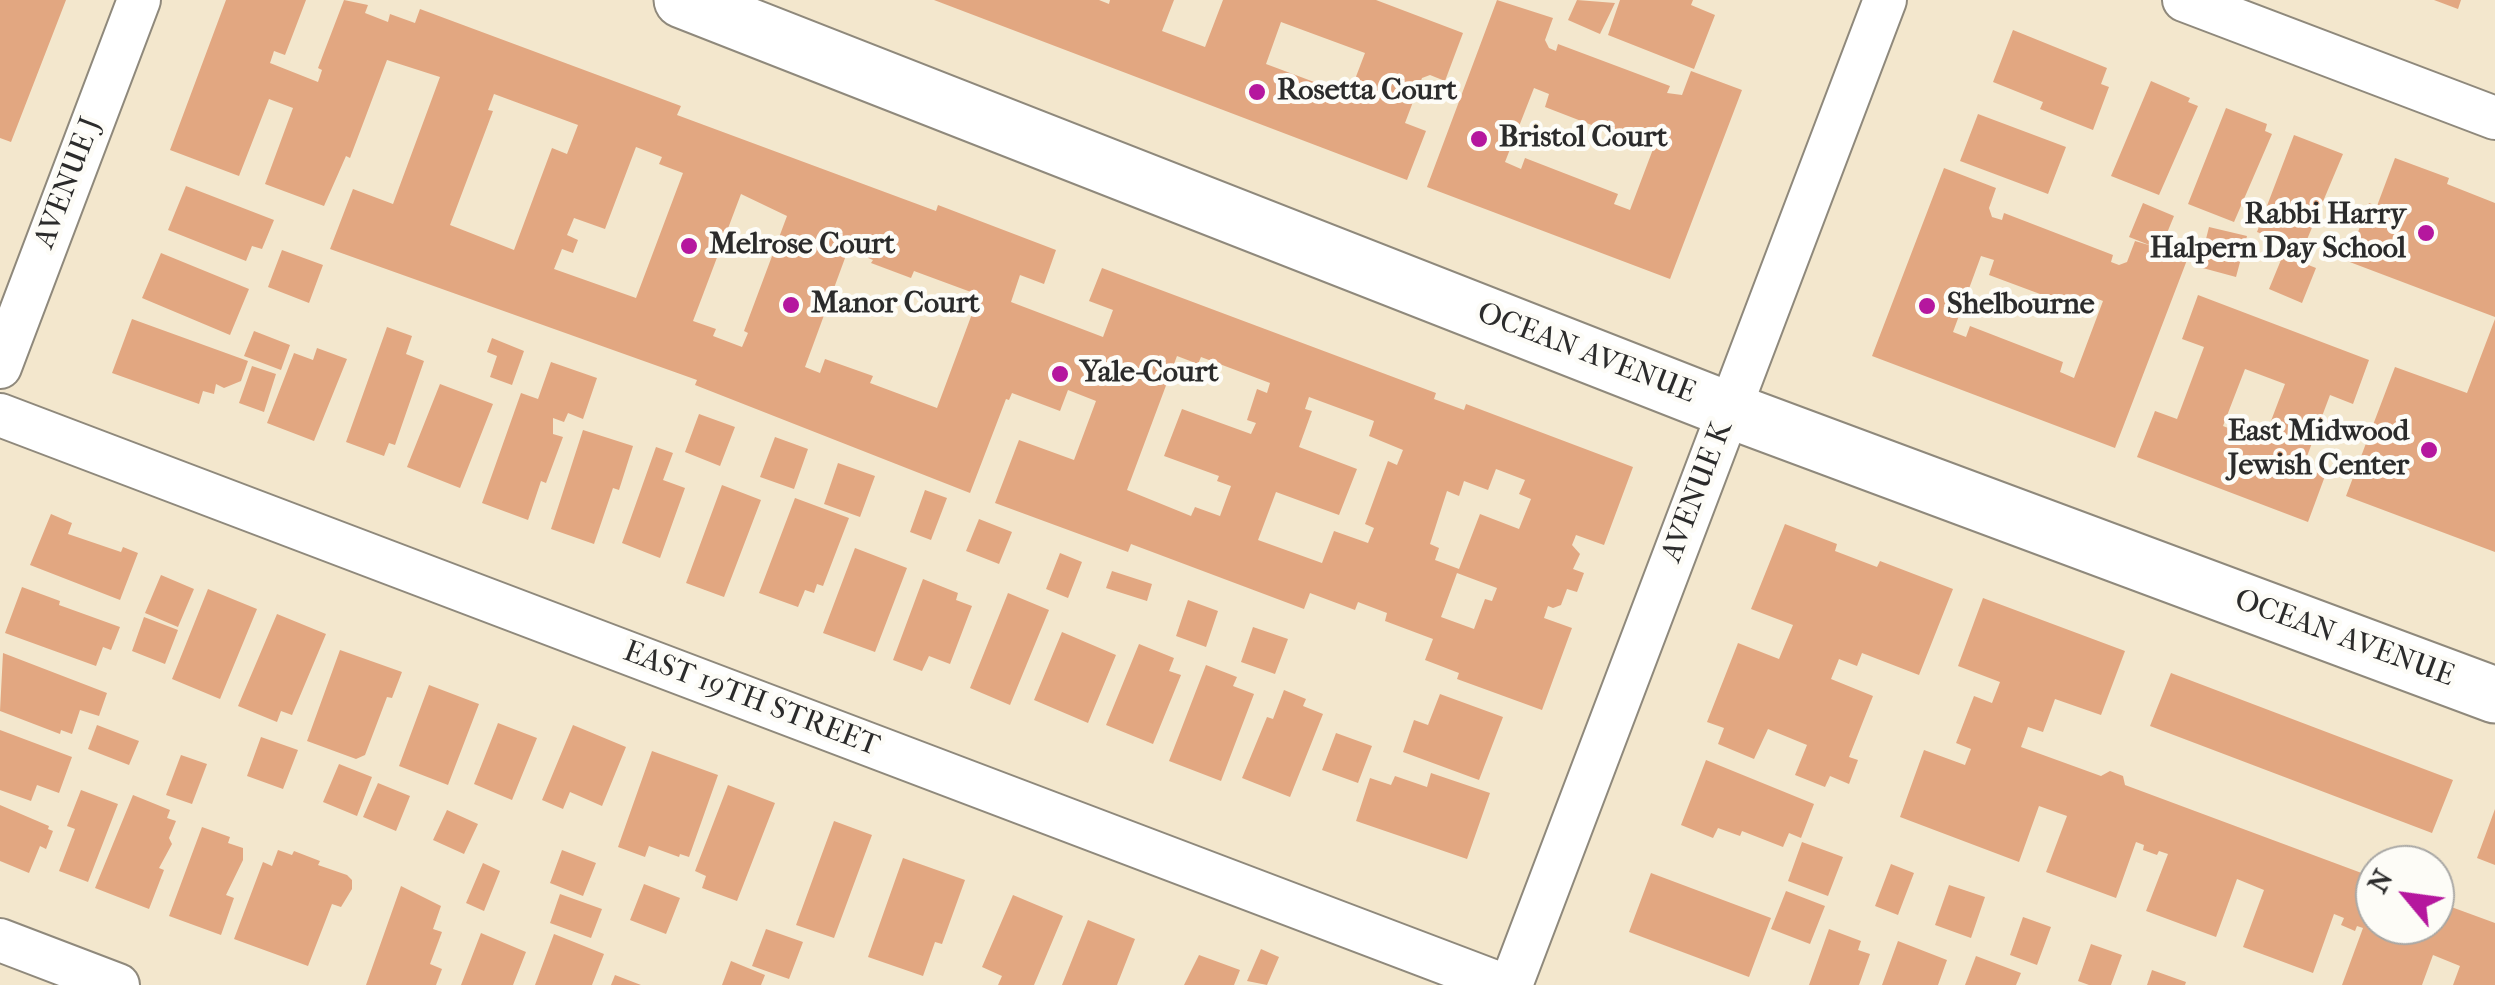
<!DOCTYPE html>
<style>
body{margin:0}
#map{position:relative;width:2495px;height:985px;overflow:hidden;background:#f3e7cd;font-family:"IM FELL French Canon",serif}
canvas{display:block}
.north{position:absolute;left:2355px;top:845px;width:100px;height:100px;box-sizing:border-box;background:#fdfcf7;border:2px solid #a9a8a5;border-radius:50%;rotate:299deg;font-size:28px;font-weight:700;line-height:40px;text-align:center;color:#2b2b2b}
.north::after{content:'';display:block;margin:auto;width:35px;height:45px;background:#b5179e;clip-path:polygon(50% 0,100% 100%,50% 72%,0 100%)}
</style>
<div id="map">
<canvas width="2495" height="985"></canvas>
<div class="north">N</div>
</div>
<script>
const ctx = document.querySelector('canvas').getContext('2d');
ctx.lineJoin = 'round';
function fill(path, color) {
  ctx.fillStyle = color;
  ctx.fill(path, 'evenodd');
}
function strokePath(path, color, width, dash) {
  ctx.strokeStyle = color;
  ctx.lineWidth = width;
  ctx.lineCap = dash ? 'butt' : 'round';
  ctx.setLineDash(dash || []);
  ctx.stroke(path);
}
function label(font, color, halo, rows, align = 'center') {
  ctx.font = font + ' "IM FELL French Canon",serif';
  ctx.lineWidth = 9;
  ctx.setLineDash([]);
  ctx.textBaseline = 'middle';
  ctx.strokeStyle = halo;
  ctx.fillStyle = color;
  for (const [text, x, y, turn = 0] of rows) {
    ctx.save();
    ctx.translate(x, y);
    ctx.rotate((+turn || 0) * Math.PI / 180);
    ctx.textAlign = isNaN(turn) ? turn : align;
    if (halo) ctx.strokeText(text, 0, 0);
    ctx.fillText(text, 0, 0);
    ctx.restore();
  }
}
const building = new Path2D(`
 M0 0H66L11 142 0 138Z
 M226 0H306L285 55 274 51 270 63 318 82 322 70 318 68 344 0 368 5 365 13 388 22 390 14 415 23 420 9 681 106 677 115 936 211 938 205 1056 250 1044 284 1020 275 1011 302 1103 337 1113 310 1089 301 1102 268 1436 393 1434 399 1464 410 1466 404 1633 467 1604 545 1576 535 1572 545 1580 554 1573 569 1584 573 1577 592 1567 589 1561 605 1553 608 1548 606 1544 618 1572 628 1542 710 1457 679 1459 673 1425 660 1433 639 1385 621 1387 613 1358 602 1355 610 1310 593 1304 609 1131 544 1128 552 995 503 1019 440 1074 460 1096 401 1068 390 1060 411 1012 393 1009 400 1006 399 970 493 695 385 697 380 330 249 353 189 393 204 440 77 387 60 350 158 346 156 324 206 265 184 293 108 269 99 239 176 170 150ZM494 94 578 125 567 154 552 148 514 250 450 225 493 111 488 110ZM636 147 662 157 659 164 683 173 636 298 554 269 562 249 573 253 578 240 567 235 574 218 605 229ZM741 194 787 216 744 331 748 333 742 347 713 336 716 329 693 321ZM852 239 865 243 861 255 873 260 871 263 911 278 914 271 979 295 937 408 870 383 873 376 825 359 820 373 805 367ZM1177 356 1198 364 1201 357 1270 383 1267 393 1257 389 1247 420 1256 423 1251 434 1182 409 1164 456 1219 476 1217 481 1231 486 1220 516 1195 507 1191 516 1127 490ZM1309 397 1374 421 1369 436 1403 450 1397 465 1388 461 1365 524 1374 528 1368 543 1334 531 1322 563 1258 540 1276 492 1339 515 1357 469 1299 447 1312 411 1305 409ZM1496 469 1525 480 1519 494 1531 499 1519 529 1480 514 1459 569 1435 560 1439 548 1430 544 1447 491 1459 496 1464 481 1488 490ZM1457 573 1497 588 1492 601 1485 599 1474 629 1441 617Z
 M934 0H1099L1109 4 1110 0H1174L1162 31 1205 47 1223 0H1376L1463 33 1445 81 1430 75 1422 78 1405 123 1426 131 1407 180ZM1281 22 1365 53 1349 95 1266 64Z
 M1497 0 1553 18 1545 40 1549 48 1556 51 1558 44 1670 86 1667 93 1682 95 1691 71 1742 90 1670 279 1427 187ZM1534 88 1549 94 1545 107 1638 143 1643 130 1658 136 1630 210 1614 204 1618 194 1525 158 1521 169 1505 162Z
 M1577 0 1615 3 1600 34 1568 20Z
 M1620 0H1693L1691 5 1715 15 1694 69 1608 35Z
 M2434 0H2461L2458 9Z
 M2013 30 2107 68 2101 84 2109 87 2093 130 2040 109 2043 102 1993 82Z
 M2151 81 2190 98 2188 102 2198 106 2159 195 2111 176Z
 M2226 108 2267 124 2265 131 2272 134 2234 222 2188 204Z
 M1978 114 2066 147 2048 194 1960 161Z
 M2294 135 2343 154 2303 249 2257 232Z
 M2395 158 2449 178 2447 184 2495 203V317L2347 261 2369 203 2377 206Z
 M1944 168 1996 188 1989 208 1992 217 2002 220 2004 213 2113 255 2111 262 2119 265 2127 262 2135 241 2152 246 2129 237 2143 203 2174 216 2160 250 2187 260 2115 448 1872 356ZM1981 256 1994 260 1989 275 2083 310 2088 295 2103 301 2074 378 2060 372 2063 362 1970 326 1966 337 1953 332Z
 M186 186 274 220 262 249 252 246 246 261 168 230Z
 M2209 227 2247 236 2236 277 2199 267Z
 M282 250 323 265 309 303 268 287Z
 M161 253 249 289 230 335 142 298Z
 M2283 255 2316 268 2302 303 2269 289Z
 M2198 295 2369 360 2353 404 2330 395 2303 467 2325 476 2308 522 2137 457 2155 411 2177 419 2204 347 2182 339ZM2245 369 2285 384 2263 442 2223 426Z
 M132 319 248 361 241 381 224 388 216 384 214 394 203 391 199 404 112 373Z
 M2495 319V552L2346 496 2395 367 2467 393Z
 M387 327 412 336 406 354 424 361 395 445 389 443 384 456 346 442Z
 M254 331 290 345 281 370 244 356Z
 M492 338 524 351 512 385 490 377 497 356 487 352Z
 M317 348 347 359 314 441 267 423 294 353 313 360Z
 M551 362 597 378 583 419 568 413 564 422 553 418V434L563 437 546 483 541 481 528 520 482 503 521 393 538 399Z
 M252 366 276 374 264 412 239 403Z
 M440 384 493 404 460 488 407 467Z
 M699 414 735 427 720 466 685 452Z
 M583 430 633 446 619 490 613 488 594 544 551 529Z
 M775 437 808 449 794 489 760 477Z
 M656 447 673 453 663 480 685 488 660 558 622 543Z
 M838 463 875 476 860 517 824 504Z
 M722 485 761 500 724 597 686 583Z
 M925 490 947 498 931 540 910 532Z
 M795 498 849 518 823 586 817 584 814 593 805 590 798 607 759 593Z
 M51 514 72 523 68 534 121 552 123 547 138 553 120 600 30 565Z
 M979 519 1012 532 999 564 966 551Z
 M1785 524 1837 544 1835 551 1877 567 1880 561 1953 589 1919 675 1862 653 1857 666 1839 659 1831 679 1873 696 1849 757 1858 760 1849 784 1830 776 1825 787 1795 775 1807 745 1768 729 1754 759 1718 744 1724 728 1707 722 1738 643 1779 659 1793 625 1751 609Z
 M855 548 907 568 875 652 823 633Z
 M1060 553 1082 562 1068 598 1046 589Z
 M1112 571 1152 584 1147 601 1106 588Z
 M161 575 194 589 178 627 145 613Z
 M923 579 958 593 956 600 972 606 950 664 929 656 922 671 893 660Z
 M22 587 60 601 59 605 120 627 111 650 103 647 96 666 5 633Z
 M208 589 257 609 220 699 172 679Z
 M1008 593 1049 610 1010 705 970 688Z
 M1983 598 2125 651 2101 715 2055 699 2043 732 2028 727 2021 747 2101 776 2110 771 2123 776 2125 785 2375 878V925H2435V901L2495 923V985H2453L2460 966 2433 955 2422 985H2342L2363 928 2357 926 2355 931 2341 925 2344 918 2334 914 2313 973 2243 947 2264 890 2237 879 2216 937 2146 911 2168 854 2159 851 2157 855 2143 850 2144 845 2136 842 2116 898 2046 872 2067 816 2039 806 2019 862 1900 817 1924 750 1965 765 1971 749 1956 743 1974 696 1992 703 2000 682 1958 666Z
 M1188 600 1218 611 1206 647 1176 636Z
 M277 614 326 634 292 715 281 711 277 722 238 706Z
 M144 617 178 630 165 664 132 651Z
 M1253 627 1288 639 1275 674 1241 662Z
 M1062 632 1116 655 1088 723 1034 700Z
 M1139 644 1174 658 1169 671 1181 675 1153 744 1106 725Z
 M340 650 402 672 392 698 387 697 365 755 356 759 307 741Z
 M3 653 107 693 99 716 80 710 72 734 61 730 60 734 0 711Z
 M1206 665 1237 677 1233 686 1254 694 1221 781 1169 761Z
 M2171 673 2453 780 2432 833 2150 726Z
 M429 685 479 704 448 785 399 766Z
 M1284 690 1306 699 1303 706 1323 714 1290 797 1242 778 1267 717 1273 719Z
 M1440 694 1503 717 1479 780 1403 752 1414 720 1428 725Z
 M498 723 537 738 512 800 474 784Z
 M97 725 139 741 129 765 88 749Z
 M573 725 626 747 602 806 570 792 563 809 542 800Z
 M0 730 72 757 59 793 37 785 31 801 0 790Z
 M1336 733 1372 746 1358 783 1322 770Z
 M261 737 298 750 283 789 247 776Z
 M652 751 718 775 689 857 680 854 679 857 649 846 645 857 618 847Z
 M181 755 207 764 192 804 166 795Z
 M1706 760 1814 804 1801 838 1789 833 1783 847 1742 831 1740 836 1718 828 1713 838 1681 825Z
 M339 764 372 777 357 816 323 802Z
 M1431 773 1490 793 1467 859 1356 821 1370 778 1391 785 1395 776 1427 787Z
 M378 783 410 796 396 831 363 817Z
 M728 785 775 803 737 901 702 888 706 876 695 871Z
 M81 790 118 804 88 882 59 871 75 829 67 826Z
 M133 795 170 810 167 818 176 821 169 838 172 844 159 868 164 870 149 909 95 888Z
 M0 805 49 826 48 829 53 831 46 849 40 846 29 873 0 861Z
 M2495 809V865L2477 858Z
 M447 810 478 824 464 854 433 840Z
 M834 821 872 835 834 938 796 925Z
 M202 827 230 837 228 843 243 848V860L226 895 234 898 221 935 169 916Z
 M1802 842 1843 857 1828 896 1788 881Z
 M278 850 292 855 294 851 320 861 318 865 347 875 352 880V889L341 907 332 904 308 966 234 939 263 862 272 866Z
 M562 850 596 863 583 896 550 883Z
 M903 858 965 880 942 944 935 942 923 976 868 957Z
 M483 863 500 871 484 911 466 903Z
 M1891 864 1914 873 1898 915 1875 906Z
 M1651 873 1771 918 1749 977 1629 932Z
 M644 884 680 898 666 934 630 920Z
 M1949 885 1985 897 1971 938 1935 925Z
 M401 886 441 906 433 929 442 932 430 964 442 969 436 985H366Z
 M1786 891 1825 906 1810 944 1771 929Z
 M560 894 602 909 591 938 550 923Z
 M1013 895 1063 916 1034 985H998L1002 976 982 967Z
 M2023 917 2051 927 2037 965 2010 955Z
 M1088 920 1135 939 1117 985H1062Z
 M766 929 803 942 789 979 752 966Z
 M1829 929 1861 941 1858 950 1870 954 1859 985H1809Z
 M481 933 526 952 513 985H461Z
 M554 934 604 954 592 985H535Z
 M1898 941 1947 960 1938 985H1882Z
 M2091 944 2122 955 2111 985H2089L2078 981Z
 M1261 949 1279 957 1267 985 1247 981Z
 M1199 955 1240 970 1234 985H1184Z
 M1976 956 2021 973 2016 985H1965Z
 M731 961 765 975 761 985H722Z
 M2152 970 2186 982 2185 985H2147Z
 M615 975 641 985H611Z`);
const minor = new Path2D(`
 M2184 0 2495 118
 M0 367 139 0
 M0 415 1503 985
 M0 940 118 985
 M1511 985 1885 0`);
const major = new Path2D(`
 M682 0 1729 410 2495 695`);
const markers = [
 [1257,92,10,"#b5179e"],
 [1479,139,10,"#b5179e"],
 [2426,233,10,"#b5179e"],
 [689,246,10,"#b5179e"],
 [791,305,10,"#b5179e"],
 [1927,306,10,"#b5179e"],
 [1060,374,10,"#b5179e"],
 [2429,450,10,"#b5179e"]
];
const poiNames = [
 ["Rosetta Court",1277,92],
 ["Bristol Court",1499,139],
 ["Rabbi Harry",2406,216,"right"],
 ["Halpern Day School",2406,250,"right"],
 ["Melrose Court",709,246],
 ["Manor Court",811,305],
 ["Shelbourne",1947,306],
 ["Yale-Court",1080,374],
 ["East Midwood",2409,433,"right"],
 ["Jewish Center",2409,467,"right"]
];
const streetNames = [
 ["AVENUE J",69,183,-69],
 ["OCEAN AVENUE",1586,354,21],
 ["AVENUE K",1698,492,-69],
 ["OCEAN AVENUE",2344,639,20],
 ["EAST 19TH STREET",751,700,21]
];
fill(building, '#e2a781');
strokePath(minor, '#8f897c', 46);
strokePath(major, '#8f897c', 59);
strokePath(minor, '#fff', 42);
strokePath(major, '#fff', 55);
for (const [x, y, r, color] of markers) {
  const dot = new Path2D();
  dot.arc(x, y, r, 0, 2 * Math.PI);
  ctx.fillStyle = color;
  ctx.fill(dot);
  strokePath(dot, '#fdfcf7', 4);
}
label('bold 30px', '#2b2b2b', '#fdfcf7', poiNames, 'left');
label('30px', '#2b2b2b', '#fdfcf7', streetNames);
</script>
